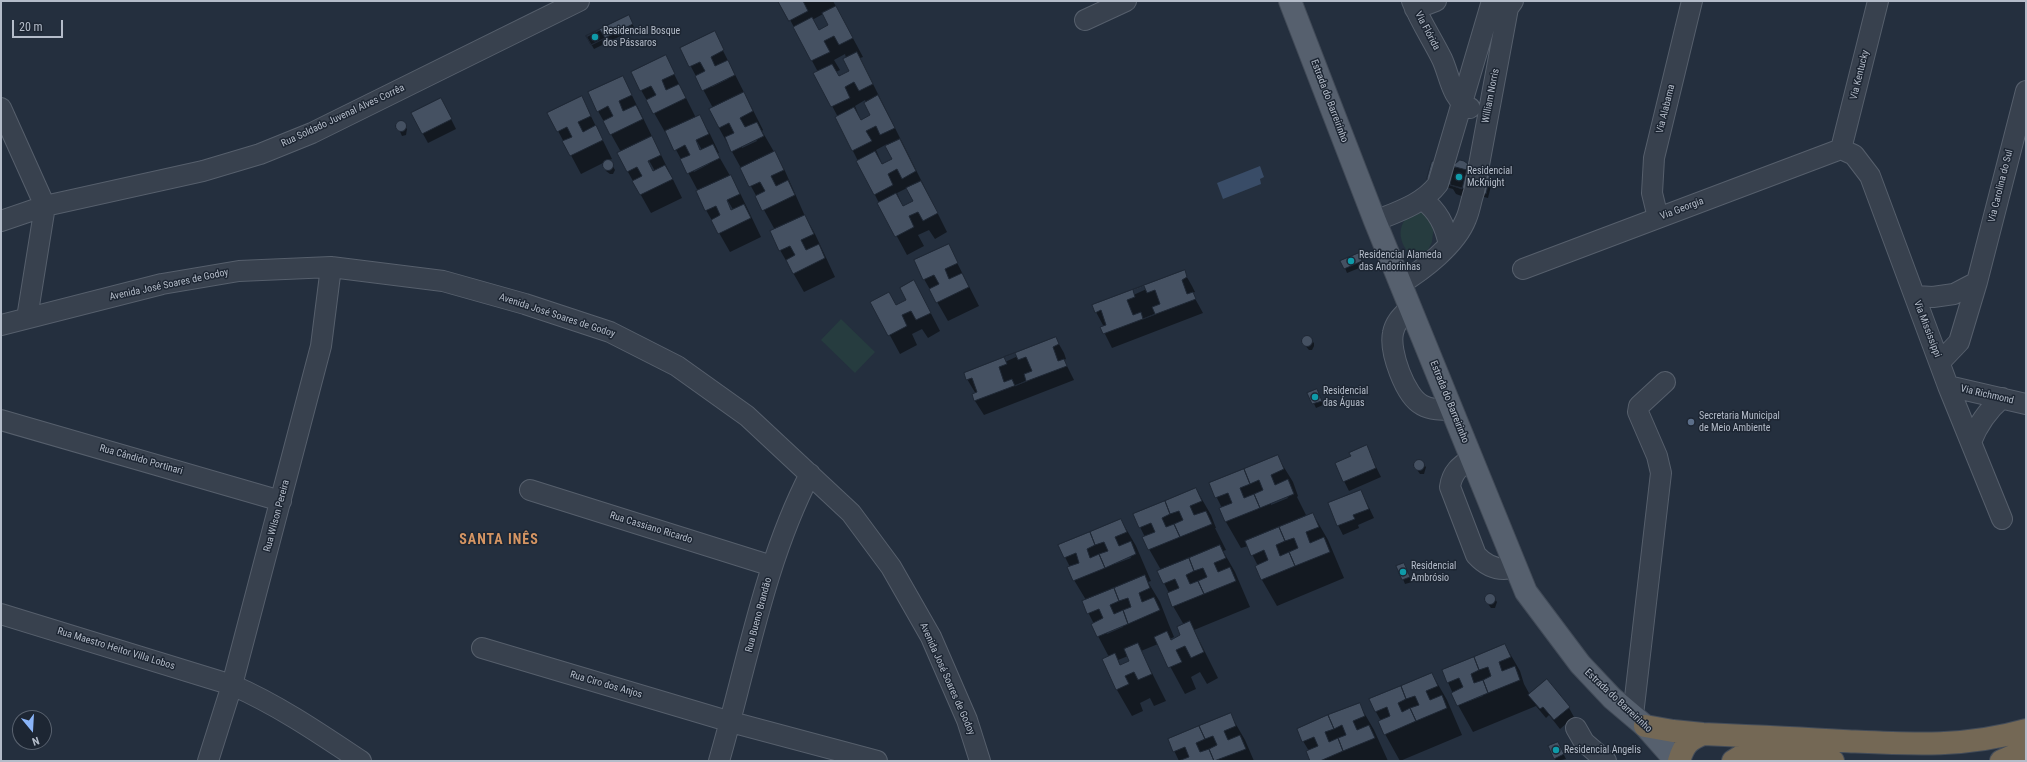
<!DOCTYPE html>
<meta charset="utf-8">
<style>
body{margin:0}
#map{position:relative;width:2027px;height:762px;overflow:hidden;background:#242f3e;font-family:"Roboto Condensed",sans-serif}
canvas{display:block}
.frame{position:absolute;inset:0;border:2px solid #b4bcc9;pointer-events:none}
.north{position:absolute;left:12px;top:710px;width:40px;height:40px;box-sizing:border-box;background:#1d2633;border:1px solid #59626f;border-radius:50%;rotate:162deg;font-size:11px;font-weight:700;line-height:16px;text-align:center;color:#b4bcc9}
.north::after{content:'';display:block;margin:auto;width:14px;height:18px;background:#8ab4f8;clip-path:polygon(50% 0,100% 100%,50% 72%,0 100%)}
.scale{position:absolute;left:12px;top:20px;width:51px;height:18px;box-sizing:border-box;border:2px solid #b4bcc9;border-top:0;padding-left:5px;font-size:12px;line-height:14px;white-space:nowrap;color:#b4bcc9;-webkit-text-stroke:3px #1d2633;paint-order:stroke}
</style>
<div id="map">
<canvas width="2027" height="762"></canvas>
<div class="frame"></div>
<div class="north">N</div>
<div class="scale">20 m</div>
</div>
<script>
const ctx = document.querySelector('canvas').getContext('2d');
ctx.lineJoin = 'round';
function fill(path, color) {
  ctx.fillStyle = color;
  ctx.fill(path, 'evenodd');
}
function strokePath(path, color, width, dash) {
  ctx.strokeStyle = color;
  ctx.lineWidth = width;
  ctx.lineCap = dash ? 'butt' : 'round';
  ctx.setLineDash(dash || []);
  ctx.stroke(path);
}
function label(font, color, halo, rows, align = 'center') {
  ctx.font = font + ' "Roboto Condensed",sans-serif';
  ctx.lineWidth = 3;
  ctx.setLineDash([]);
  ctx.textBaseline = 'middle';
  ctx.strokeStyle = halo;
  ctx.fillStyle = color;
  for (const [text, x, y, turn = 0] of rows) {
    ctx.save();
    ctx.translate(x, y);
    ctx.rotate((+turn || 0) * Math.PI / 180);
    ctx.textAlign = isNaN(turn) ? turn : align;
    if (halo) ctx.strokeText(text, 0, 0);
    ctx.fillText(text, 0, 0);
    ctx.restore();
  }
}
const green = new Path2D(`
 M1423 211 1434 225 1432 242 1428 250 1412 256C1394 240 1397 214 1423 211Z
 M841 319 875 352 855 373 821 340Z`);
const water = new Path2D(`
 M1260 166 1264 177 1260 179 1261 184 1223 199 1217 183Z`);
const shadow = new Path2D(`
 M780 1H833L863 57 860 58 947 232 935 239 929 230 918 235 924 246 907 255 879 203 836 117H838L815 74 818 72ZM823 14 830 26 819 31 812 20ZM845 54 850 72 839 77 836 72 840 70 834 60ZM865 100 872 116 861 121 855 106ZM887 144 893 159 882 164 876 150ZM907 188 914 201 903 207 897 193Z
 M628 16 635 29 594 49 587 37Z
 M714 33 763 130 762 131 785 171 804 214 815 234 835 277 804 292 780 250 775 230 719 128 711 109 713 108 681 48ZM728 77V79L712 87V85ZM756 139 757 141 742 148V146Z
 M665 56 696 118 699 116 710 134 719 153H717L741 195 761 237 730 252 706 210 698 191 666 131 665 132 641 90ZM694 136 702 150 701 151 693 137ZM709 162V164L694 172 693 170ZM725 196 734 211H731L724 197Z
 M623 77 682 198 651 213 628 172 621 152 598 111ZM647 157 655 171 653 172 645 158Z
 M582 98 612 159 609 160 615 170 613 174H610L606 171 603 163 581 174 549 114Z
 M446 109 456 129 428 143 412 114Z
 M401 122 407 129 406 135 402 136 397 125Z
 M1467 165 1471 173 1489 177 1492 182 1488 198 1468 193 1467 198 1456 194 1453 189 1431 183 1453 168Z
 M948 245 979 306 948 321 924 279Z
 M1361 258 1364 266 1347 273 1345 268Z
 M1184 272 1192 286 1195 292 1192 293 1203 313 1112 348 1102 328 1104 327 1096 312Z
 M924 300 940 331 928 338 922 329 912 334 917 345 900 354 872 302 896 306Z
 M1307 336 1314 343V346L1312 350H1309L1303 343 1304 337Z
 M1056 339 1064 353 1066 359 1064 360 1074 380 984 415 975 401 973 394H976L967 379Z
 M1309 393 1319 394 1323 405 1316 408Z
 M1366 447 1381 477 1349 491 1344 481 1352 457Z
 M1277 456 1293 482 1298 496 1297 497 1307 517 1313 514 1328 540 1344 578 1277 606 1262 580 1256 566H1258L1248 546 1241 548 1226 522 1221 508H1222L1210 484ZM1287 496 1288 498 1271 505V502Z
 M1419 460 1426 467 1424 474H1420L1415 467 1417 461Z
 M1196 489 1211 515 1216 528H1215L1226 550 1223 551 1235 572 1250 607 1194 630 1218 678 1207 684 1200 672 1191 677 1196 689 1185 694 1158 644 1141 651 1166 701 1154 706 1150 698 1140 703 1143 711 1132 716 1117 690 1103 660 1109 657 1098 636 1094 624 1083 602 1086 600 1074 580 1070 567 1059 545 1121 520 1136 546 1151 581 1148 582 1160 602 1169 625 1174 637 1170 639 1172 640 1182 636 1184 625 1173 606 1169 593 1158 571 1161 570 1149 549 1145 537 1140 527ZM1130 556 1131 558 1115 564V562ZM1123 625V627L1107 634V632ZM1128 656 1131 661 1121 666 1118 660Z
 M1361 491 1374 518 1358 525 1359 528 1343 535 1338 525Z
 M1404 564 1412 582 1405 584 1398 567Z
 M1492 595 1497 602 1495 608H1491L1486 601 1487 596Z
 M1505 645 1520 671 1524 684 1530 695 1569 708 1574 717 1560 729 1549 715 1546 718 1536 706 1473 732 1458 705 1443 671ZM1483 694V696L1467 702V701Z
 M1432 674 1447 700 1462 735 1400 761 1385 734 1381 721 1376 712Z
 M1359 704 1374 730 1388 761H1311L1309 751 1303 741Z
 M1230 714 1245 740 1254 761H1179L1169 740Z
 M1549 747H1560L1566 759 1556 761Z`);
const building = new Path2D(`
 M778 1H803L808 11 789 21Z
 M836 6 853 38 839 45 834 36 824 41 830 52 811 61 793 27 812 17 819 30 828 25 822 13Z
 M629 15 633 24 591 45 586 36Z
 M600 30 605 38 591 45 586 36Z
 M715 31 724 50 711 57 715 66 728 60 735 75 702 91 695 76 705 71 700 62 689 67 680 48Z
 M857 52 873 84 859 91 854 82 845 87 850 98 831 107 813 73 832 64 839 76 849 71 843 59Z
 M666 55 675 74 662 80 666 90 679 84 686 98 653 114 646 100 656 95 651 86 640 91 631 72Z
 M623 76 632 95 619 101 623 111 636 105 643 119 610 135 603 121 613 116 608 106 597 112 588 92Z
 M744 92 753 111 740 118 745 127 757 122 764 136 731 152 725 137 734 133 729 123 719 128 709 109Z
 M878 95 895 128 880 135 876 126 866 131 872 141 852 151 835 117 854 107 861 120 870 115 864 103Z
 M582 96 591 116 578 122 583 132 596 125 603 140 570 156 562 141 572 137 567 127 557 132 547 113Z
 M441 98 452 119 422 134 411 113Z
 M700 115 709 134 696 140 700 150 713 144 720 158 687 174 680 159 690 155 685 145 674 151 665 131Z
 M395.5 126a5.5 5.5 0 1 1 11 0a5.5 5.5 0 1 1-11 0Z
 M652 136 661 155 648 161 653 171 665 165 673 179 640 195 632 181 642 176 637 167 627 172 617 153Z
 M900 139 916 171 902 179 897 169 888 174 893 185 874 195 856 161 875 151 882 164 892 159 885 146Z
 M775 151 784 170 771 176 776 186 788 180 795 195 762 211 755 196 765 191 760 182 749 187 740 168Z
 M602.5 165a5.5 5.5 0 1 1 11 0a5.5 5.5 0 1 1-11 0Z
 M1460 160 1464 161 1468 164 1462 189 1450 185 1454 165Z
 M1432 161 1490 176 1486 194 1427 179Z
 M731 175 740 194 727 200 731 210 744 204 751 218 718 234 711 220 720 215 716 206 705 211 696 191Z
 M921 181 938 213 923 221 918 212 909 216 914 227 895 237 877 203 896 193 903 206 913 201 906 188Z
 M805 215 814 234 801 240 806 250 819 244 825 258 793 274 786 260 795 255 790 246 779 251 770 231Z
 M949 244 958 263 945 269 949 279 962 273 969 287 936 303 929 289 939 284 934 275 923 280 914 260Z
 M1359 253 1362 261 1344 269 1340 261Z
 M1185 270 1187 277 1182 280 1187 294 1193 292 1196 299 1103 334 1100 327 1106 325 1101 310 1095 313 1092 305Z
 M914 280 931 313 916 320 911 311 902 315 907 326 888 336 870 302 889 292 896 305 906 300 900 288Z
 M1144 286 1147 293 1155 290 1160 304 1152 307 1155 314 1143 319 1141 312 1133 315 1127 300 1135 297 1133 290Z
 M1301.5 341a5.5 5.5 0 1 1 11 0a5.5 5.5 0 1 1-11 0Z
 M1056 337 1059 344 1053 347 1058 361 1064 359 1067 366 974 401 972 394 977 392 972 378 966 380 964 373Z
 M1015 353 1018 360 1026 357 1032 371 1024 374 1026 381 1015 386 1012 379 1004 382 999 367 1007 364 1004 357Z
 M1317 389 1322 401 1312 404 1307 393Z
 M1367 445 1376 468 1343 482 1335 463 1351 456 1349 453Z
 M1278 455 1284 469 1271 475 1275 485 1288 479 1294 494 1260 508 1254 494 1263 490 1259 480 1250 484 1244 469Z
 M1413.5 465a5.5 5.5 0 1 1 11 0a5.5 5.5 0 1 1-11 0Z
 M1244 469 1250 484 1240 488 1244 498 1254 494 1260 508 1225 522 1219 508 1232 503 1228 493 1215 498 1209 483Z
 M1196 488 1202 501 1190 506 1194 515 1206 511 1212 524 1180 537 1174 524 1183 520 1179 511 1170 514 1165 501Z
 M1361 490 1369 509 1353 515 1355 519 1337 526 1328 503Z
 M1165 501 1170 514 1162 518 1166 527 1174 524 1180 537 1148 550 1142 537 1155 532 1151 523 1139 528 1133 514Z
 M1313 513 1319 527 1306 532 1310 543 1324 537 1330 552 1295 566 1289 552 1298 548 1294 538 1285 541 1279 527Z
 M1121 519 1127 532 1115 537 1119 546 1131 541 1136 554 1105 568 1099 554 1108 551 1104 542 1095 545 1090 532Z
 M1279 527 1285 541 1276 545 1280 556 1289 552 1295 566 1261 580 1255 566 1268 560 1264 550 1251 556 1245 541Z
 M1090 532 1095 545 1087 549 1090 558 1099 554 1105 568 1073 581 1067 567 1079 563 1076 553 1064 558 1058 545Z
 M1220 545 1226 558 1214 563 1218 572 1230 567 1236 581 1204 594 1198 581 1207 577 1203 568 1194 571 1189 558Z
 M1189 558 1194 571 1186 575 1190 584 1198 581 1204 594 1172 607 1167 593 1179 588 1175 579 1163 584 1157 571Z
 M1404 563 1410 577 1402 580 1396 566Z
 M1145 575 1150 588 1139 593 1142 602 1154 597 1160 610 1128 624 1123 610 1131 607 1128 598 1119 601 1114 588Z
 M1114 588 1119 601 1110 605 1114 614 1123 610 1128 624 1097 637 1091 624 1103 618 1099 609 1087 614 1082 601Z
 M1484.5 599a5.5 5.5 0 1 1 11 0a5.5 5.5 0 1 1-11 0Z
 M1190 621 1204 652 1191 658 1185 646 1176 650 1182 662 1168 668 1154 637 1167 631 1171 640 1180 635 1177 627Z
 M1138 643 1152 674 1138 680 1134 672 1125 676 1129 684 1116 690 1102 659 1115 653 1120 665 1129 661 1124 649Z
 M1505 644 1511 657 1499 662 1502 671 1515 666 1520 680 1488 693 1483 680 1491 676 1488 667 1479 670 1474 657Z
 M1474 657 1479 670 1471 674 1474 683 1483 680 1488 693 1457 706 1451 693 1463 687 1459 678 1447 683 1442 670Z
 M1432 673 1438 686 1426 691 1430 700 1442 695 1447 708 1416 721 1410 708 1419 705 1415 696 1406 699 1401 686Z
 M1547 679 1570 707 1554 720 1543 707 1540 709 1528 695Z
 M1401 686 1406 699 1398 703 1402 712 1410 708 1416 721 1384 735 1378 721 1390 716 1387 707 1375 712 1369 699Z
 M1360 703 1365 716 1353 721 1357 730 1369 725 1375 738 1343 751 1338 738 1346 735 1342 725 1334 729 1328 715Z
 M1231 713 1236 726 1224 731 1228 740 1240 735 1246 749 1214 761 1209 749 1217 745 1213 736 1205 739 1199 726Z
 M1328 715 1334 729 1325 732 1329 742 1338 738 1343 751 1320 761H1310L1306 751 1318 746 1314 737 1302 742 1297 729Z
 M1199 726 1205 739 1196 743 1200 752 1209 749 1214 761H1178L1189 757 1185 747 1173 752 1168 739Z
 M1558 742 1564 754 1554 759 1548 746Z`);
const minor = new Path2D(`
 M1412 1C1420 21 1432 39 1442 59 1450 76 1451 99 1470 108
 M1415 9 1436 1
 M1085 20 1126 1
 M1 108 45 206 27 318
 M1841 149 1854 155 1870 176 1948 386 2002 519
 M1841 149 1878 1
 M1422 199C1438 211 1445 225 1449 245
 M1658 218 1652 193 1654 158 1692 1
 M1 221 45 206 203 171 260 154 312 133 579 1
 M1375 221C1397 212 1423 204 1438 184L1492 1
 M1523 269 1841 149
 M1400 284C1423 270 1456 245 1466 219 1470 210 1471 200 1474 192L1508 8 1513 1
 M1915 296 1933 297 1954 294 1977 282
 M1410 308C1402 316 1395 322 1393 333 1389 351 1405 396 1422 405 1431 410 1442 410 1452 410
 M1 325 162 284 239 271 331 267 443 281 525 304 610 332 677 366 747 416 851 513 891 567 931 637 967 720 980 761
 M1940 362 1959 342 1977 282 2026 91
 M1948 386 2026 404
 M1 420 281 501
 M1971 442C1978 424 1987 411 2002 398
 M1472 458C1460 466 1452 472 1450 487L1476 555C1487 567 1500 572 1516 567
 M530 490 772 566
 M1 614 232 685C278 705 319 733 361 761
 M482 648 731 722 877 761
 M1633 715 1661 473 1657 456 1638 412 1639 406 1665 382
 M1576 728 1584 742 1606 761
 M208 761 232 685 321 346 331 267
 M719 761C747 665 764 563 810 474`);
const major = new Path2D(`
 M1290 1 1375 221 1526 592 1580 664 1612 698 1645 726 1676 761`);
const highway = new Path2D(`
 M1645 726 1673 731 1703 734C1750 736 1796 738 1843 741 1908 744 1962 748 2026 730
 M1679 761C1684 745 1688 740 1703 734
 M1733 761 1746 753 1764 749 1817 752 1833 761
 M2001 761 2026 750`);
const markers = [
 [595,37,4,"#0f9aa8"],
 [1459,177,4,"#0f9aa8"],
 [1351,261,4,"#0f9aa8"],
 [1315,397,4,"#0f9aa8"],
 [1691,422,4,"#5c6f8a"],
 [1403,572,4,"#0f9aa8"],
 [1556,750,4,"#0f9aa8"]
];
const poiNames = [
 ["Residencial Bosque",603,31],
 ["dos Pássaros",603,43],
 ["Residencial",1467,171],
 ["McKnight",1467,183],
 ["Residencial Alameda",1359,255],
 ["das Andorinhas",1359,267],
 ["Residencial",1323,391],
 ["das Águas",1323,403],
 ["Secretaria Municipal",1699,416],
 ["de Meio Ambiente",1699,428],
 ["Residencial",1411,566],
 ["Ambrósio",1411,578],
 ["Residencial Angelis",1564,750]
];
const streetNames = [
 ["Via Flórida",1427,31,62],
 ["Via Kentucky",1860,75,-76],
 ["William Norris",1491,96,-79],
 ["Estrada do Barreirinho",1329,101,69],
 ["Via Alabama",1666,109,-76],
 ["Rua Soldado Juvenal Alves Corrêa",343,116,-25],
 ["Via Carolina do Sul",2001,186,-76],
 ["Via Georgia",1682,209,-21],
 ["Avenida José Soares de Godoy",169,285,-12],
 ["Avenida José Soares de Godoy",557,316,18],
 ["Via Mississippi",1927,329,69],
 ["Via Richmond",1987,395,13],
 ["Estrada do Barreirinho",1449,402,68],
 ["Rua Cândido Portinari",141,460,16],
 ["Rua Wilson Pereira",277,516,-75],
 ["Rua Cassiano Ricardo",651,528,17],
 ["Rua Bueno Brandão",759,615,-75],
 ["Rua Maestro Heitor Villa Lobos",116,649,17],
 ["Avenida José Soares de Godoy",947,679,66],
 ["Rua Ciro dos Anjos",606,685,16],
 ["Estrada do Barreirinho",1618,701,43]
];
const districtNames = [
 ["SANTA INÊS",499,540]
];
fill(green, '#263c3f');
fill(water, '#394c67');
fill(shadow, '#0007');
fill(building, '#455162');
strokePath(building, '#1f2835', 1);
strokePath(minor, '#565f6c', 22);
strokePath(major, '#414a57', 24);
strokePath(highway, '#434c59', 24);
strokePath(minor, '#38414e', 20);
strokePath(major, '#56606e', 22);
strokePath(highway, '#746855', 22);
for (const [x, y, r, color] of markers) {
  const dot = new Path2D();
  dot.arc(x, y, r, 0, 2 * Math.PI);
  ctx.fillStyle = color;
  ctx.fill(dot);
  strokePath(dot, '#1d2633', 1.5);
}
label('10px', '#b4bcc9', '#1d2633', poiNames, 'left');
label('10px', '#b4bcc9', '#1d2633', streetNames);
ctx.letterSpacing = '1px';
label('bold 14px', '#d59563', '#1d2633', districtNames);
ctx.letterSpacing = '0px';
</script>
